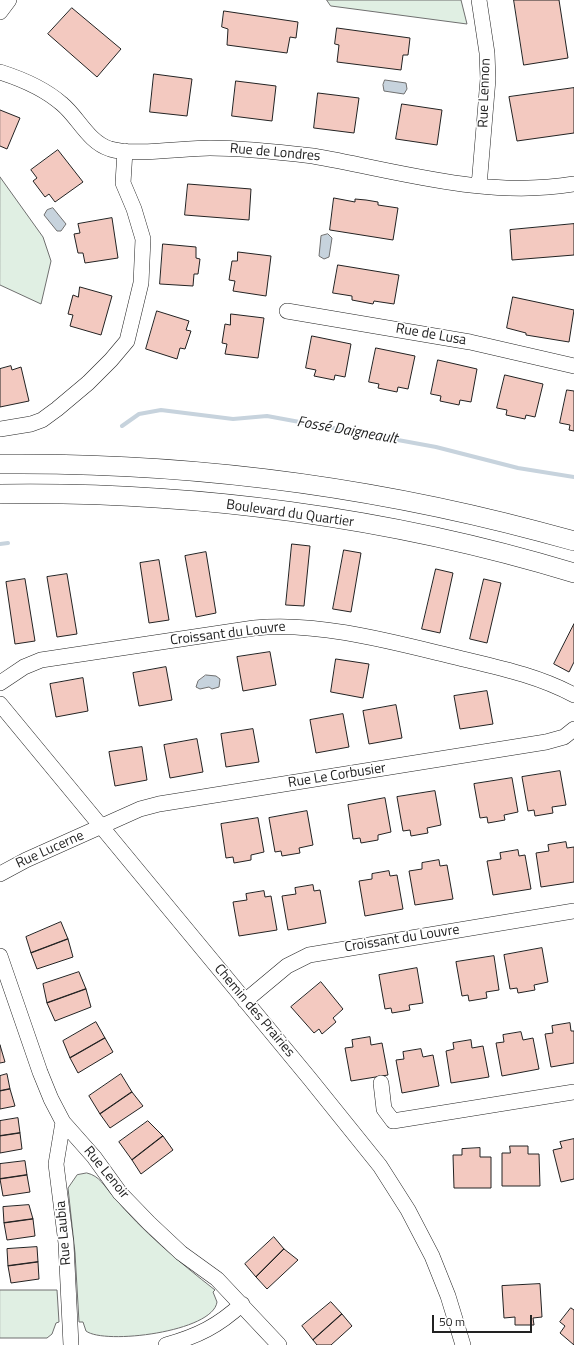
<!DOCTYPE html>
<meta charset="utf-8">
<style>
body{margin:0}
#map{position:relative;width:574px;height:1345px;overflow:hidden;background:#fff;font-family:"Titillium Web",sans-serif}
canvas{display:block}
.scale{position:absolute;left:432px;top:1315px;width:100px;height:18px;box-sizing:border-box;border:2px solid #222;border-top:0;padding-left:5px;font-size:12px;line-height:14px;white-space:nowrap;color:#222;-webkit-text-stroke:3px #fff;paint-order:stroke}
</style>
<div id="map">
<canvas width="574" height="1345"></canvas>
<div class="scale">50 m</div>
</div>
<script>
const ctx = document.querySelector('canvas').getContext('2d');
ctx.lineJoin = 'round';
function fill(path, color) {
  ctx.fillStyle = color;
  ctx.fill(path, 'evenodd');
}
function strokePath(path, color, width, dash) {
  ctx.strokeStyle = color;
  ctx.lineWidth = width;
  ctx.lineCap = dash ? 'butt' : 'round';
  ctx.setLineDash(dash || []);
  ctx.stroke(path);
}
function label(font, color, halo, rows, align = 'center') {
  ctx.font = font + ' "Titillium Web",sans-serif';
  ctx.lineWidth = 3;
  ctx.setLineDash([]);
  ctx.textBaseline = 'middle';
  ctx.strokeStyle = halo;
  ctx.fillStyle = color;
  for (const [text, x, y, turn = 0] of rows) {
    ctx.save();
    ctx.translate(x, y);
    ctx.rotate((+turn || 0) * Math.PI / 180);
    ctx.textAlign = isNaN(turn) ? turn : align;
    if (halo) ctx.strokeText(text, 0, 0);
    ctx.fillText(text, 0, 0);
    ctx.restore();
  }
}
const green = new Path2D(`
 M327 0H461L467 24 331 6Z
 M0 177 43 237 51 261 41 304 0 285Z
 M87 1173C100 1176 104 1186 113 1196 143 1232 178 1261 215 1290L213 1292 217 1302C213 1332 104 1345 86 1331L83 1322H79L75 1253 68 1188 77 1175Z
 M0 1290H57L59 1322 56 1323 52 1334 47 1338H0Z`);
const water = new Path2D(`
 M385 80 406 83 407 89 404 94 384 91 383 85Z
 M53 208 66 224 61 231H57L44 215 47 210Z
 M328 234 332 238 329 257 324 259 319 256 321 236Z
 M206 675 216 676 220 679 219 687 212 689 209 687 200 689 196 687 198 681Z`);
const stream = new Path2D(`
 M122 426 139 414 161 410 233 419 267 416 436 447 518 468 574 477
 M0 544 8 543`);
const building = new Path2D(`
 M514 0H559L568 58 524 65Z
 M72 8 121 49 97 77 48 34Z
 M224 11 298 22 296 38 290 37 287 53 227 45 228 29 222 27Z
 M337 28 410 38 408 55H403L401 70 337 62 339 45 335 44Z
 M154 74 192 79 187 116 150 112Z
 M236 81 276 86 272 121 232 116Z
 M574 88V133L517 141 509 97Z
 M318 93 359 98 354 133 314 128Z
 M402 104 442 110 437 145 396 139Z
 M0 110 20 118 7 149 0 146Z
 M58 150 83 182 55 202 49 194 45 197 33 181 37 178 31 170Z
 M188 184 251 189 249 220 185 215Z
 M334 198 355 202V199L366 200 378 202V205L398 208 393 240 330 230Z
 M112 218 118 258 85 263 83 253H78L74 234 80 233 78 224Z
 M574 224V255L512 260 510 230Z
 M163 244 196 247V258L200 259 198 274H194L193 286 160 284Z
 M238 252 271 256 266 296 233 291 235 281 229 280 232 261H237Z
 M338 265 399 275 394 304 374 301 373 304 352 300V296L333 293Z
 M80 287 112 296 101 335 70 326 73 315 68 314 73 295 78 297Z
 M513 297 574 310 569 342 526 335V333L507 328Z
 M157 311 189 321 186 330 191 331 185 349 180 348 177 359 146 349Z
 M231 314 264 318 258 358 225 354 227 344 222 343 225 324 230 325Z
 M312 336 351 344 345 377 335 375 334 380 314 376 316 370 306 368Z
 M376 348 415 356 408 389 398 387 397 392 378 388 379 384 369 382Z
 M438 360 477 369 471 402 460 400 459 405 440 401 441 396 431 394Z
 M11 366 12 370 21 367 29 401 0 407V369Z
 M505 375 543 384 535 417 526 415 525 419 506 415 507 410 497 408Z
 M567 390 574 391V431L569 430 570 425 560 423Z
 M292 544 310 546 304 606 286 605Z
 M344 550 361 553 351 612 333 609Z
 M206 552 216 613 196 617 185 556Z
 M159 560 169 620 149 623 140 563Z
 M436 569 453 573 440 633 422 629Z
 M67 574 77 634 57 637 47 577Z
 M25 579 35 641 15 644 6 582Z
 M484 579 501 583 487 643 470 639Z
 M574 624V662L569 672 554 664Z
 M270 652 276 685 243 691 237 657Z
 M336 659 369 664 363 698 331 692Z
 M166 667 172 700 139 706 133 673Z
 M83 678 88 711 56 717 50 684Z
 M487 691 493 724 460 729 454 696Z
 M396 705 402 738 369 744 363 711Z
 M343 714 349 747 316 753 310 720Z
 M253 729 259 762 226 767 221 734Z
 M197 739 203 772 170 778 164 745Z
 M142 747 147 780 115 786 109 752Z
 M560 771 566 805 552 807 553 813 535 816 534 810 528 811 522 777Z
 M512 778 518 812 504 815 505 820 488 823 487 817 480 818 474 784Z
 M435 791 441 825 427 828 428 833 411 836 410 830 403 831 397 797Z
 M385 798 391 832 378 835V840L361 843 360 838 353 839 348 805Z
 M307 811 313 845 299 848 300 853 282 856 281 851 275 852 269 818Z
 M258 818 264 852 251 855V860L234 863 233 857 226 858 221 824Z
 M566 842 567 848 574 847V882L541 887 536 853 549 851 548 845Z
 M518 850 519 856 525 855 531 889 493 895 487 861 501 859 500 853Z
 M439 860 440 866 447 865 453 899 415 905 409 871 422 869V863Z
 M389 871 390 876 397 875 403 909 365 916 359 881 372 879V874Z
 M313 885 314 891 320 890 326 923 288 930 282 896 296 894 295 888Z
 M264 891 265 897 271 896 277 930 239 936 233 902 247 900 246 894Z
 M61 922 68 939 31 953 26 937Z
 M68 939 73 957 37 969 31 953Z
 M542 948 548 982 534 985 535 990 518 993 517 988 510 989 504 955Z
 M494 956 499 990 486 992 487 998 469 1001 468 995 462 996 456 962Z
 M417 968 423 1003 409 1005 410 1010 392 1013 391 1008 385 1009 379 975Z
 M79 972 86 989 47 1003 43 984Z
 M321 982 343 1009 333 1018 336 1022 322 1034 319 1029 314 1033 291 1007Z
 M86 989 91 1007 55 1021 47 1003Z
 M96 1022 105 1038 70 1058 63 1041Z
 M570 1023 571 1031H574V1063L551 1067 545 1034 553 1033 552 1026Z
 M521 1032 523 1040 533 1038 539 1069 502 1076 496 1043 504 1042 503 1035Z
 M370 1037 371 1045 382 1043 388 1075 351 1081 345 1048 353 1047 352 1040Z
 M105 1038 113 1052 78 1073 70 1058Z
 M471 1040 472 1048 483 1046 489 1077 451 1083 446 1051 454 1049 453 1043Z
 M0 1045 5 1062 0 1063Z
 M421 1049 423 1057 433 1055 439 1086 402 1093 396 1060 404 1059 403 1052Z
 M7 1074 10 1089 0 1091V1076Z
 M121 1074 132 1092 100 1114 89 1096Z
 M10 1089 15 1106 0 1109V1091Z
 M132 1092 143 1106 110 1128 100 1114Z
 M18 1118 20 1133 0 1136V1121Z
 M148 1121 163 1136 132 1160 119 1142Z
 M20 1133 22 1149 0 1153V1136Z
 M163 1136 173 1150 141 1174 132 1160Z
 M574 1139V1179L561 1182 553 1150 562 1148 560 1142Z
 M510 1146H528V1154H539L540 1186H502V1153H510Z
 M480 1148V1157H491V1188H454L453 1155H462V1149Z
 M25 1161 27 1175 0 1179V1164Z
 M27 1175 30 1192 3 1196 0 1179Z
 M29 1205 33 1219 4 1223 3 1207Z
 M33 1219 35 1236 7 1240 4 1223Z
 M274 1237 284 1249 256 1277 245 1264Z
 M37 1247 38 1262 8 1266 7 1249Z
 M284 1249 298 1260 267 1289 256 1277Z
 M38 1262 39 1279 11 1283 8 1266Z
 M540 1284 542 1317 533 1318 534 1325H515V1317L504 1318 502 1286Z
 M331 1302 342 1314 313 1340 302 1326Z
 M571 1308 574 1310V1345L560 1333 565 1326 560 1322Z
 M342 1314 352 1326 331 1345H317L313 1340Z`);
const minor = new Path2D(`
 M479 0 487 53 488 79 479 186
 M0 12 9 0
 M0 72C22 79 44 88 62 104 78 117 88 142 110 149 134 156 183 148 210 148 245 148 279 152 313 156 399 171 487 199 574 184
 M287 311 470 342 574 366
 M0 429 31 424 42 420 57 409 88 383 111 360 127 341 141 283 143 239 134 209 123 183 125 151
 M0 683 24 667 41 660 254 628C317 621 393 642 455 657 496 667 537 675 574 695
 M0 704 310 1079 380 1166 408 1210 432 1256 448 1296 463 1345
 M0 874 26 860 140 809 159 804 546 742 564 737 574 729
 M0 956 40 1072 51 1099 63 1122 94 1157 120 1193 149 1223 181 1253 217 1279 279 1345
 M245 1001 287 966 309 955 574 911
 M381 1083 384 1109 393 1121 574 1092
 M63 1122 56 1164 66 1243 71 1345
 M166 1345C198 1336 218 1326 242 1304`);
const major = new Path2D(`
 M0 464C193 462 388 488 574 541
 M0 494C191 491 391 517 574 573`);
const streetNames = [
 ["Rue Lennon",485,93,-88],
 ["Rue de Londres",275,153,5],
 ["Rue de Lusa",431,335,10],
 ["Boulevard du Quartier",290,514,8],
 ["Croissant du Louvre",228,634,-7],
 ["Rue Le Corbusier",337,776,-9],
 ["Rue Lucerne",50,850,-24],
 ["Croissant du Louvre",402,939,-9],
 ["Chemin des Prairies",254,1011,50],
 ["Rue Lenoir",106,1173,51],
 ["Rue Laubia",64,1233,-95]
];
const waterNames = [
 ["Fossé Daigneault",347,431,10]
];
fill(green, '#e0efe3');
strokePath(green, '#6f6f6f', 1);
fill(water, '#c7d3dd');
strokePath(water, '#6f6f6f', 1);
strokePath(stream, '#c7d3dd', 4);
fill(building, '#f3c9c0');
strokePath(building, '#222', 1);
strokePath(minor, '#222', 16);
strokePath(major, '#222', 20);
strokePath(minor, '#fff', 15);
strokePath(major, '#fff', 19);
label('14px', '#222', '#fff', streetNames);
label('italic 15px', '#222', '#fff', waterNames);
</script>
